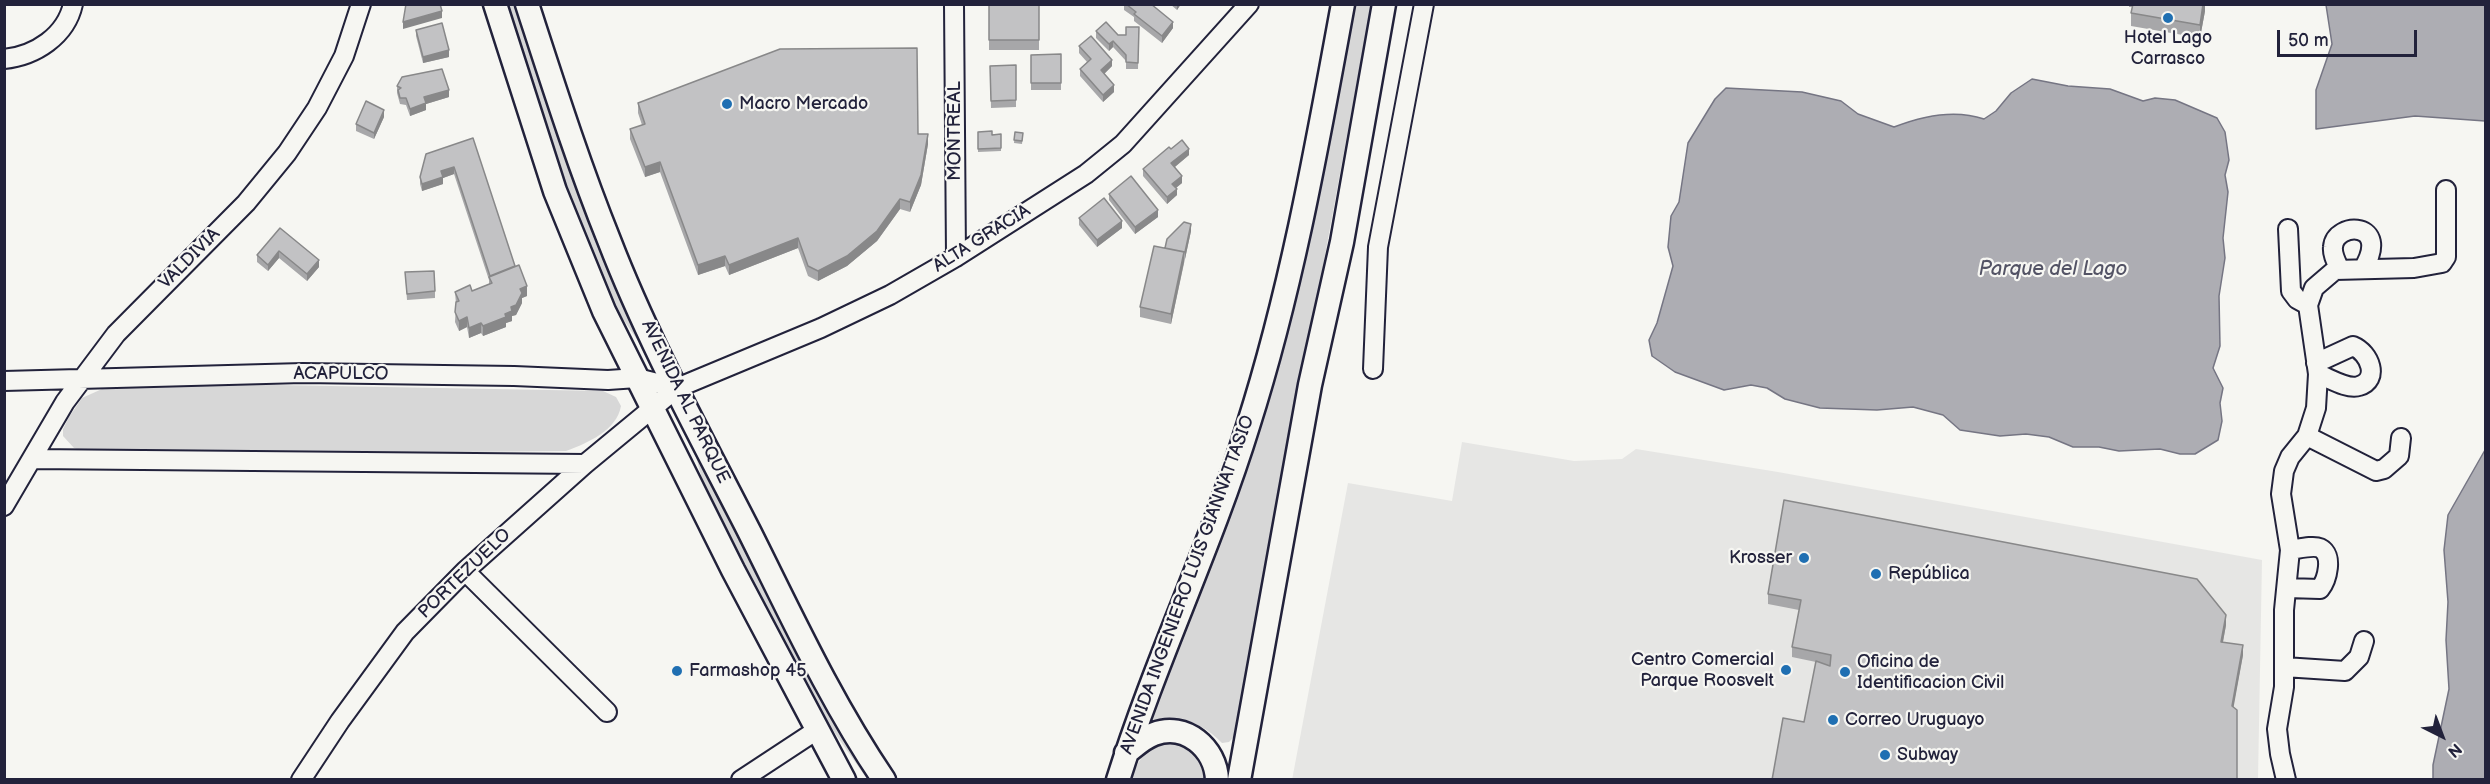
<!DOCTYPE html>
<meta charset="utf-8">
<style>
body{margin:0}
#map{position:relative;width:2490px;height:784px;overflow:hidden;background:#f6f6f2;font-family:"Balsamiq Sans",sans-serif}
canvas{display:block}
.frame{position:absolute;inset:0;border:6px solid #22223b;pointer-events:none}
.north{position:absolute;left:2412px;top:706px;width:60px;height:60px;-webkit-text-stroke:4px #f6f6f2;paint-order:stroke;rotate:138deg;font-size:16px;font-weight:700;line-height:24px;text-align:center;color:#22223b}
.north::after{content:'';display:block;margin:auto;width:21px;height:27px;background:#22223b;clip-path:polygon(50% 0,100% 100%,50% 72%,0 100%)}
.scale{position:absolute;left:2277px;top:30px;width:140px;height:27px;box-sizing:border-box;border:3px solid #22223b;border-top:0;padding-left:8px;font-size:18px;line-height:21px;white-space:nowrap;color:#22223b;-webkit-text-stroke:4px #f6f6f2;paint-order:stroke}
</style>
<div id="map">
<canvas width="2490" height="784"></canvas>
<div class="frame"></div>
<div class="north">N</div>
<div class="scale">50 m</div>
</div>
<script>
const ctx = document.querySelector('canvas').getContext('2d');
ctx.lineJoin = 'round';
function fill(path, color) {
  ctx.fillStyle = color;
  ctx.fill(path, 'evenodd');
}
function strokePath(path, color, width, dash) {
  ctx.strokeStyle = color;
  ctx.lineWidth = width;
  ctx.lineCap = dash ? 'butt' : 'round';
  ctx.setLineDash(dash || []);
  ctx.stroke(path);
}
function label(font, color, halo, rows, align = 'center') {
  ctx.font = font + ' "Balsamiq Sans",sans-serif';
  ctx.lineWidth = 4.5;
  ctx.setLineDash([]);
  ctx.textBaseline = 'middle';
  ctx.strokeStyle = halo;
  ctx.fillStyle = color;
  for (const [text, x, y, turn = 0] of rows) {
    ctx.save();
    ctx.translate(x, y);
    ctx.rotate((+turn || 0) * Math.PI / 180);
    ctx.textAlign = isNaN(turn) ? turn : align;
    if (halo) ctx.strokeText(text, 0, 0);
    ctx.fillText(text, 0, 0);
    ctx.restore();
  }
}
const built = new Path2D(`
 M1462 442 1574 461 1622 459 1636 449 1778 472 2262 560 2258 779 1292 780 1348 483 1452 501Z`);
const green = new Path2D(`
 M504 5H516L576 188 600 246 654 369 652 370 638 341 612 303 566 192Z
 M1354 5H1371L1237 734 1229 742 1222 743C1209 730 1193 719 1174 719 1165 719 1157 723 1149 723 1193 602 1245 484 1279 360 1310 243 1332 123 1354 5Z
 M222 384 603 391 616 397 621 406C617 430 588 443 566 451L240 454 84 451 74 448 63 436V429L69 417 82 398 102 389Z
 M683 422 873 779H867L825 719 786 652 705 490 696 457 680 425Z
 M1167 742C1194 745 1201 754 1207 780H1131C1138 759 1146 748 1167 742Z`);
const water = new Path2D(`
 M2326 5H2485V121L2415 116 2316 129V90L2332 44Z
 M2032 79 2068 86 2110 89 2143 101 2155 98 2175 100 2217 118 2225 132 2229 160 2225 175 2228 192 2223 238 2225 258 2219 296 2220 346 2213 368 2223 388 2220 403 2222 421 2218 440 2195 454H2180L2160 449 2119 451 2099 447H2073L2049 437 2026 434 2000 436 1960 430 1943 415 1913 407 1877 410 1820 408 1785 399 1767 388 1751 385 1724 390 1675 372 1652 356 1649 340 1657 323 1673 266 1668 247 1671 216 1679 202 1688 143 1715 99 1726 88 1802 92 1841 101 1858 114 1894 127C1922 116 1955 109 1984 119L1996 111 2011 93Z
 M2485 450V779H2433V765L2449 689 2446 640 2448 602 2444 550 2448 515Z`);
const minor = new Path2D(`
 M954 4 956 257
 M4 59C35 56 66 36 73 4
 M2288 229 2291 291 2297 299 2308 305
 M2340 270C2337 263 2332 255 2333 247 2335 221 2392 221 2363 269
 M2316 363 2353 346C2370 353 2380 380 2359 386 2348 390 2329 378 2318 374
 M1373 369 1378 247 1424 4
 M4 381 303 373 514 376 608 380 637 378 677 388
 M2307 436 2376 471 2384 469 2399 456 2401 438
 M32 459 585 464
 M4 506 65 402 116 334 246 203 287 153 317 108 344 56 361 4
 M465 571 607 712
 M2287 588 2320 589C2327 580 2334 555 2320 548 2313 545 2298 549 2290 550
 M2284 667 2345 671 2359 657 2364 641
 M301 780 340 721 405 632 465 571 585 464 677 388 821 328 890 295 956 257 1086 174 1123 144 1249 4
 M741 780 817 730
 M2286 780 2280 754 2277 729 2284 687V610L2290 550 2281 494 2284 471 2290 457 2307 436 2316 408 2318 374 2308 305 2314 288 2335 270 2414 268 2442 263 2446 257V190`);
const major = new Path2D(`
 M495 4 555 191 604 311 733 570 844 780
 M527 4C553 84 578 163 609 240 648 341 701 437 750 533 792 617 831 702 884 780
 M1126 753C1135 746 1143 738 1154 734 1185 722 1216 748 1217 780
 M1118 780C1156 659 1211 546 1248 426 1292 288 1317 146 1343 4
 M1239 780 1310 385 1342 242 1384 4`);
const wall = new Path2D(`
 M989 4H1039V50H989Z
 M1124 4H1151L1173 28 1162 43 1134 21V17L1124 10Z
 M1170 4H1181L1177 10Z
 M2129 4H2205V11L2200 38 2131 26V13L2133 7H2129Z
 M1139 27 1138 69H1126V61L1113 47 1109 51 1096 38V31L1118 35H1126Z
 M416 30 449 57 423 63 416 36Z
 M1079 46 1112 66 1104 74 1114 92 1103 102 1080 76V69L1087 62 1079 53Z
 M1061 54V90H1031V55Z
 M1016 65V107L991 108 990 66Z
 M397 86 449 97 426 104V110L410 116 406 105 400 104 397 93Z
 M638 103 918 134 928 144 921 185 910 212 900 209 877 241 847 266 818 281 808 276 798 248 729 275 725 266 698 275 660 172 645 177 630 139V129L642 125 638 113Z
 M384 117 374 139 356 131V124Z
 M978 132 992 135 1001 134V151L978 152Z
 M1015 132 1023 133 1022 144 1014 143Z
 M473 138 515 266 527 296 522 298V303L516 315 512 316V321L506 323V327L483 336 481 333 469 338 467 327 459 331 455 322 456 304 455 292 472 291 489 284V280L454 174 443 178V184L422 191 420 184V177Z
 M1171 149 1189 155 1175 167 1182 183 1176 188 1177 195 1167 204 1143 176V169Z
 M1109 194 1158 217 1135 234 1109 200Z
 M1079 218 1122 228 1097 247 1079 225Z
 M280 228 319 267 307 281 279 258 268 271 257 262V255Z
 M1191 231 1171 324 1140 317V307L1165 248Z
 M405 272 435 291V298L407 300Z
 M1768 594 2226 625 2223 642 2243 655 2233 707 1804 722 1816 662 1792 657V647L1799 610 1768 604Z`);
const shadedWall = new Path2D(`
 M1177 4H1181L1177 10Z
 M2203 4H2205V11L2200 38V25Z
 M442 11V18L403 29V22Z
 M1173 22V28L1162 43V36Z
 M1113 41V47L1109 51V44Z
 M449 50V57L423 63V57Z
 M1112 60V66L1101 77V70Z
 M1114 85V92L1103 102V95Z
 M449 90V97L426 104V110L410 116V109L424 97Z
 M384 110V117L374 139V133Z
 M928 134V144L921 185 910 212V202Z
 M1189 149V155L1171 170V163Z
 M660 162V172L645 177V167Z
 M454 167V174L443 178V184L422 191V184L441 171Z
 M1182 176V183L1172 191V184Z
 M1177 189V195L1167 204V197Z
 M900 199V209L877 241 847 266 818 281V271Z
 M1158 210V217L1135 234V227Z
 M1122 221V228L1097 247V240Z
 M1191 224V231L1185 259V252Z
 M798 238V248L729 275V265Z
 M279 251V258L268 271V265Z
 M1184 252V262L1171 324V314Z
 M725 256V266L698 275V265Z
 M319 260V267L307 281V274Z
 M527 286V296L522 298V303L516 315 512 316V321L506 323V327L483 336V326L505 314 511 307 520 289Z
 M467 317V327L459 331V321Z
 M481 323V333L469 338V328Z
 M2226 615V625L2221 652V642Z
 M2243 645V655L2232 716V706Z`);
const building = new Path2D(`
 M406 4H440L442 11 403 22Z
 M989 4H1039V40H989Z
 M1126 4H1151L1173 22 1162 36 1134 14 1136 12Z
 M2133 4H2203L2200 25 2131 13Z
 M1106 22 1118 35H1126V27H1139L1138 63 1126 62V55L1113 41 1109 44 1096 31Z
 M442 23 449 50 423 57 416 30Z
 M1091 36 1112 60 1101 70 1114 85 1103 95 1080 69 1091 59 1079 46Z
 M917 48 918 134H928L921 175 910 202 900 199 877 231 847 256 818 271 808 266 798 238 729 265 725 256 698 265 660 162 645 167 630 129 645 124 638 103 780 49Z
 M1061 54V83H1031V55Z
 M1016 65V100L991 101 990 66Z
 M442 69 449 90 424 97 426 103 410 109 406 98H400L398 90 401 88 397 86 402 77Z
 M366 101 384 110 374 133 356 124Z
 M992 131V135L1001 134V148L978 149V132Z
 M1015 132 1023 133 1022 141 1014 140Z
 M473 138 515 266 490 276 454 167 441 171 443 177 422 184 420 177 426 154Z
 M1182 140 1189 149 1171 163 1182 176 1172 184 1177 189 1167 197 1143 169 1169 147 1171 149Z
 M1131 176 1158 210 1135 227 1109 194Z
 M1104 198 1122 221 1097 240 1079 218Z
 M1184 222 1191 224 1185 252 1165 248 1167 239Z
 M280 228 319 260 307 274 279 251 268 265 257 255Z
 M1154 246 1184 252 1171 314 1140 307Z
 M519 265 527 286 520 289 522 293 516 305 511 307 512 311 505 314 506 317 483 326 481 323 469 328 467 317 459 321 455 312 456 302 459 301 455 292 470 285 472 291 492 283 489 277Z
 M434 271 435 291 407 294 405 272Z
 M1784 500 2197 579 2226 615 2221 642 2243 645 2232 706 2237 710V780H1772L1783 718 1804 722 1816 661 1830 666 1831 655 1792 647 1801 600 1768 594Z`);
const markers = [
 [2168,18,6,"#1f6fb2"],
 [727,104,6,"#1f6fb2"],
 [1804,558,6,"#1f6fb2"],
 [1876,574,6,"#1f6fb2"],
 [1786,670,6,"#1f6fb2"],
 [677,671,6,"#1f6fb2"],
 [1845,672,6,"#1f6fb2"],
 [1833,720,6,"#1f6fb2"],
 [1885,755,6,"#1f6fb2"]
];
const poiNames = [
 ["Hotel Lago",2168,38,"center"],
 ["Carrasco",2168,59,"center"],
 ["Macro Mercado",739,104],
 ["Krosser",1792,558,"right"],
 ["República",1888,574],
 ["Centro Comercial",1774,660,"right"],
 ["Parque Roosvelt",1774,681,"right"],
 ["Oficina de",1857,662],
 ["Identificacion Civil",1857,683],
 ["Farmashop 45",689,671],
 ["Correo Uruguayo",1845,720],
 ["Subway",1897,755]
];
const streetNames = [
 ["MONTREAL",955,131,-90],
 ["ALTA GRACIA",982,239,-32],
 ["VALDIVIA",190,259,-45],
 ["ACAPULCO",341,374],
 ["AVENIDA AL PARQUE",685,402,64],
 ["PORTEZUELO",465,574,-44],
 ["AVENIDA INGENIERO LUIS GIANNATTASIO",1188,585,-70]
];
const waterNames = [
 ["Parque del Lago",2053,270]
];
fill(built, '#e6e6e4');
fill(green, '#d7d7d7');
fill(water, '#adadb3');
strokePath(water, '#757583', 1.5);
strokePath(minor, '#22223b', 22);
strokePath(major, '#22223b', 27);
strokePath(minor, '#f6f6f2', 18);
strokePath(major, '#f6f6f2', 22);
fill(wall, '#a7a7a9');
fill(shadedWall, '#888889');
fill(building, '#c2c2c4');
strokePath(building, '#888889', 1.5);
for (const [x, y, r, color] of markers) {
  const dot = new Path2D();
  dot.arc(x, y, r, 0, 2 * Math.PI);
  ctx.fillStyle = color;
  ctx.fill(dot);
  strokePath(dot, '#f6f6f2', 2);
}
label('18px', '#22223b', '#f6f6f2', poiNames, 'left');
label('18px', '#22223b', '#f6f6f2', streetNames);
label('italic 20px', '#535365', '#f6f6f2', waterNames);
</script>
